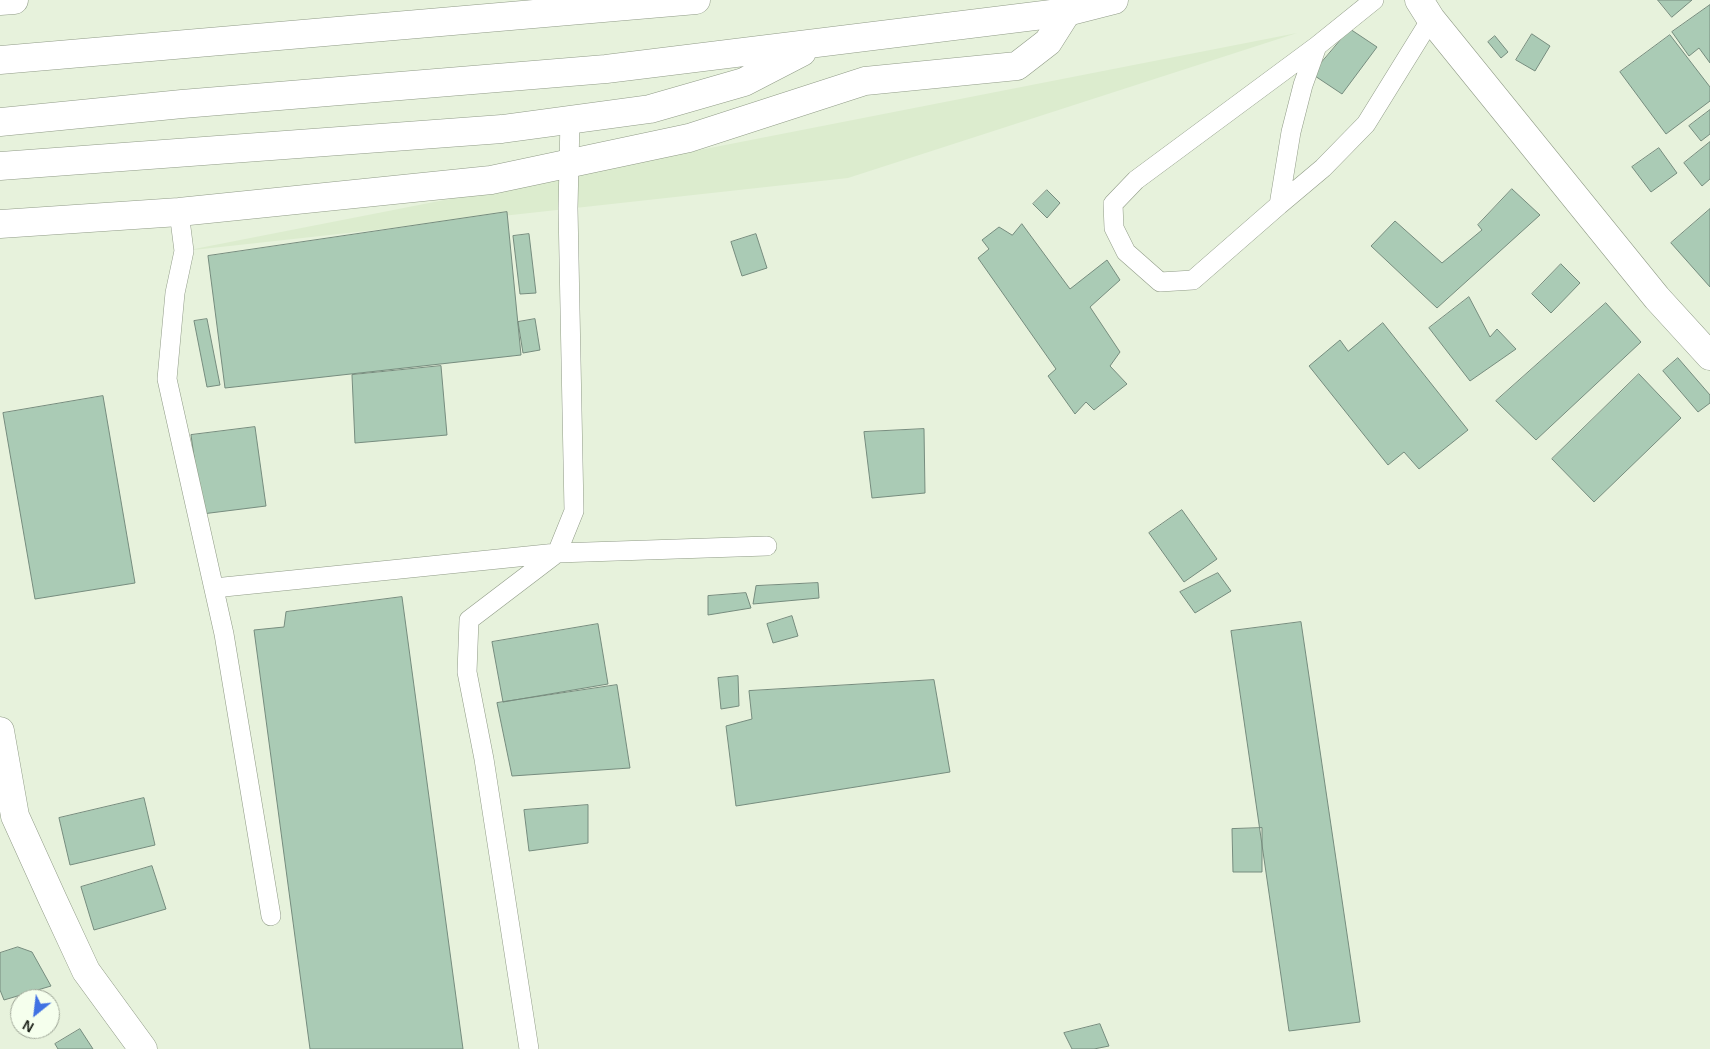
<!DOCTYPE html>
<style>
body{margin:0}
#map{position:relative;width:1710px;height:1049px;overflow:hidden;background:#e7f2dc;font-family:Arial,sans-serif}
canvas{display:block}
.north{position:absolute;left:10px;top:989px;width:50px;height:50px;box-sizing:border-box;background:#f5ffed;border:1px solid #9fa798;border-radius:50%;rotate:209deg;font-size:14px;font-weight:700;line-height:20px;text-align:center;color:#1d2219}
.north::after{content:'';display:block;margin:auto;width:18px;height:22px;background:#4072e3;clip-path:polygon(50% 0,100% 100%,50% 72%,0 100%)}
</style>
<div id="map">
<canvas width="1710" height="1049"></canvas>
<div class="north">N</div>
</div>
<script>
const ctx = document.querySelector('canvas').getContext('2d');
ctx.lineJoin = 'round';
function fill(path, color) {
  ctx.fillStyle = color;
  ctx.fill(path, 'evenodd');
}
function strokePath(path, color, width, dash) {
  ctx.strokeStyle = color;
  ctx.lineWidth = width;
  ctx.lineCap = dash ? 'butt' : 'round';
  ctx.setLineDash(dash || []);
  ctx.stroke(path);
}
const built = new Path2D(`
 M1297 33 848 178 184 251Z`);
const building = new Path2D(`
 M1658 0H1692L1672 17Z
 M1710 5V63L1699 48 1689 56 1672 32Z
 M1350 29 1377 47 1342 94 1312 74Z
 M1532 34 1550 46 1535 71 1516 60Z
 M1670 35 1710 87V101L1666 134 1620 72Z
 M1495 36 1508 52 1501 58 1488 42Z
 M1710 110V134L1701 141 1689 126Z
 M1710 142V179L1702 186 1684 163Z
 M1659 148 1677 173 1651 192 1632 167Z
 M1512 189 1540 215 1437 308 1371 246 1395 221 1442 263 1482 230 1478 225Z
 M1047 190 1060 203 1047 218 1033 204Z
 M1710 209V287L1671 243Z
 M507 212 521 355 225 388 208 256Z
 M1022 224 1070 289 1107 260 1120 280 1090 307 1120 352 1110 366 1127 384 1094 410 1086 402 1075 414 1048 376 1056 369 978 258 989 249 982 240 999 227 1012 235Z
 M529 234 536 293 520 294 513 236Z
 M756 234 767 268 742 276 731 242Z
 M1561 264 1580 283 1551 313 1532 294Z
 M1469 297 1490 337 1497 329 1516 349 1470 381 1429 328Z
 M1606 303 1641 342 1536 440 1496 401Z
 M207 319 220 385 207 387 194 321Z
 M535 319 540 350 523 353 518 322Z
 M1383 323 1468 430 1419 469 1404 452 1388 465 1309 366 1340 340 1348 351Z
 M1678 358 1710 395V403L1698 412 1663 371Z
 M441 366 447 435 355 443 352 375Z
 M1639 374 1681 418 1594 502 1552 459Z
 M103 396 135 583 35 599 3 413Z
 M255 427 266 506 202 514 191 435Z
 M924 429 925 493 872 498 864 432Z
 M1182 510 1217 559 1184 582 1149 533Z
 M1218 573 1231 591 1195 613 1180 592Z
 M818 583 819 598 753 604 756 586Z
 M746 593 751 608 708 615V596Z
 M402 597 463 1049H310L254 630 284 627 286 612Z
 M792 616 798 636 773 643 767 624Z
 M1301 622 1360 1022 1289 1031 1231 631Z
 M598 624 608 684 503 702 492 642Z
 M738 676 739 706 721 709 718 678Z
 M934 680 950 772 736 806 726 726 752 719 749 691Z
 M617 685 630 768 512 776 497 703Z
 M144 798 155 845 70 865 59 818Z
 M588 805V843L529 851 524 810Z
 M1262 828V872H1233L1232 829Z
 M152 866 166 909 94 930 81 887Z
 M18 947 32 952 51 986 4 1000 0 990V953Z
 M1100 1024 1109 1046 1094 1049H1072L1064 1033Z
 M80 1029 93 1049H58L55 1044Z`);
const lane = new Path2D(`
 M1317 46 1303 85 1291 132 1279 205 1193 280 1160 282 1126 252 1114 228 1113 204 1136 180 1317 46 1374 0
 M1279 205 1323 168 1366 124 1431 19
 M179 212 184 251 175 293 167 379 224 634 271 916
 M214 588 557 553 767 546
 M529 1049 484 759 467 672 469 620 557 553 574 511 568 208 570 120`);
const street = new Path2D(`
 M1419 0 1431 19 1657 298 1710 356
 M0 224 179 212 491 180 689 138 865 81 1017 66 1048 42 1067 12`);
const secondary = new Path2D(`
 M0 1 14 0
 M0 60 696 0
 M0 122 182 104 606 69 1067 12 1114 0
 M0 166 502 129 650 109 744 82 802 52
 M0 731 15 816 53 900 86 971 143 1049`);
fill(built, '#dcecce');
fill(building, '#aacbb5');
strokePath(building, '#768c7e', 1);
strokePath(lane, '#909b87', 20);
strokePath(street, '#909b87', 29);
strokePath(secondary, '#909b87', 29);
strokePath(lane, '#fff', 19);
strokePath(street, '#fff', 28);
strokePath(secondary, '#fff', 28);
</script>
